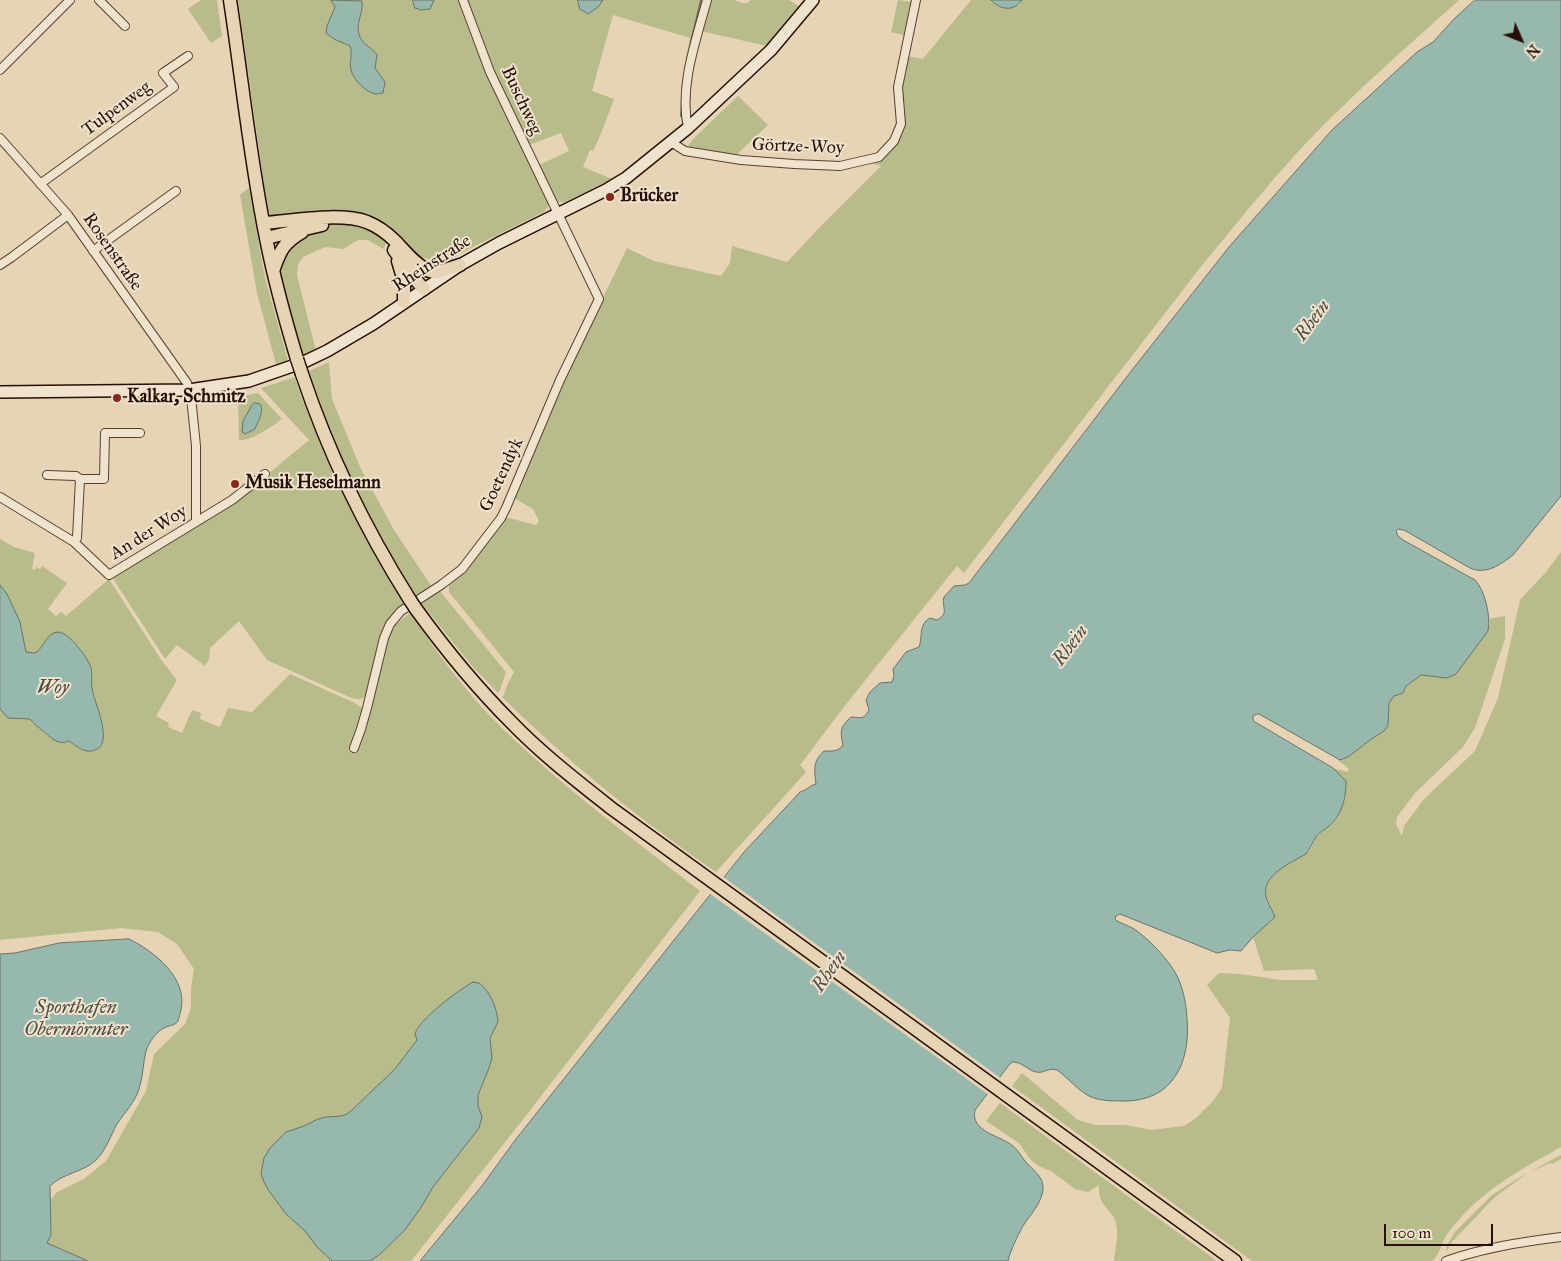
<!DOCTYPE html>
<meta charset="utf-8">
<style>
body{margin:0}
#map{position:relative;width:1561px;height:1261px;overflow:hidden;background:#e6d4b4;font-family:"IM FELL Great Primer",serif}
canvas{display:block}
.north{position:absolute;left:1496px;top:15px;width:50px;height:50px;-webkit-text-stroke:4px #efe3ce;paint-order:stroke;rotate:134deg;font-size:14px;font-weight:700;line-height:20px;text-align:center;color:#280f05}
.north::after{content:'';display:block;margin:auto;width:18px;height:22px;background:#280f05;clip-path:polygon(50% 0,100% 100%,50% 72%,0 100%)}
.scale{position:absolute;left:1384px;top:1224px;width:109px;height:22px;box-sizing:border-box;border:2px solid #280f05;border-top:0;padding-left:6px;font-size:15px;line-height:18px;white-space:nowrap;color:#280f05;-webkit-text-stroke:4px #efe3ce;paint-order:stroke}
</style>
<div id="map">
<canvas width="1561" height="1261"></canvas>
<div class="north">N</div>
<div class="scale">100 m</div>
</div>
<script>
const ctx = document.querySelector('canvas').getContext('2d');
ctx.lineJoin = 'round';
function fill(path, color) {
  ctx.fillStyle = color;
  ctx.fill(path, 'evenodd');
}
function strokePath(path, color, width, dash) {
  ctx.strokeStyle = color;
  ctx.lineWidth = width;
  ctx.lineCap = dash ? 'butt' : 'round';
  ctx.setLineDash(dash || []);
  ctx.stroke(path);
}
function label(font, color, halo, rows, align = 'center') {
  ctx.font = font + ' "IM FELL Great Primer",serif';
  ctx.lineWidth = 4;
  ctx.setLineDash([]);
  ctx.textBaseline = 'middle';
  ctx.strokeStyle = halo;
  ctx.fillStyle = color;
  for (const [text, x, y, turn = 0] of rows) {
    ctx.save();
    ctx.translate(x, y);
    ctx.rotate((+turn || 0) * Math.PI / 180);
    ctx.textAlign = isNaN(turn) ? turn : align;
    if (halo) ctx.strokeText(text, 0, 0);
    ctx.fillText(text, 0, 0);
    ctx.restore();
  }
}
const green = new Path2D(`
 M201 0H217L222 36 211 43 188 9Z
 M238 0H460L548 201V207L544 212 467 250 448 261 438 262 419 256 393 232 383 249 368 240H358L343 249 325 247 303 257 298 264 297 275 316 351 304 356 284 293 273 241 266 199Z
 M467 0H703L687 68H684L690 38 613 15 592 91 614 99 600 136 593 151 590 150 583 167 612 179 565 202H559L554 198 539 165 569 151 561 133 529 145 494 70Z
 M709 0H734L742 3H747L751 0H789L800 7 767 46 701 31Z
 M898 0 913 2 906 36 891 32Z
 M971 0H991L992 2 1019 6 1022 0H1459C1408 46 1356 91 1309 140 1272 179 1238 222 1203 264L964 573 957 566 847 703 800 765 806 772 716 872C639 819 569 763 502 697L504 695 507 685 514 672 449 592V583L505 517 536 525 539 521 533 509 514 498 563 381 627 248 654 261 721 276 730 263 732 246 787 262 822 225 881 166 870 163C880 160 885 156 892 148 914 124 898 113 901 87 902 76 905 66 907 56L923 59Z
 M738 96 768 125 735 156 704 151 688 146 693 139Z
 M249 188 265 278 289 364 277 368 257 293 240 195Z
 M329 362 332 399 361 469 394 530 432 587 416 595 380 539 349 476 333 439 309 371Z
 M295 377C299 393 306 408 312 423 337 489 368 544 404 603 378 622 374 667 366 696 360 701 354 699 347 696L267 660 239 621 210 648 209 659 205 666 177 645 165 659 112 577 234 502 309 440 261 388Z
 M258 393 282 419C273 426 250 442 239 440L238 397Z
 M0 539 14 547 35 553 32 569 35 570 36 567 40 569 42 566 67 583 48 609 56 616 61 612 66 616 109 579 162 661 177 680 156 716 169 723 168 727 182 733 192 710 201 713 200 719 220 727 228 708 252 712 290 674 355 703 363 709 364 713 388 633 394 626 410 613C438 654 467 694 503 729 564 788 633 839 700 891L521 1122 411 1261H88L47 1243 51 1209 50 1201 57 1192 84 1179 106 1161 146 1091 154 1054 185 1024 191 1008V988L194 969 177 944 158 932 121 928 0 940V709C7 720 18 717 30 719L35 725 49 736 69 741 80 749 104 734 92 687V671L46 640C41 648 38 656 26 652L20 622 7 594 0 585Z
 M1561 552V1147C1525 1167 1490 1186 1462 1216 1456 1223 1449 1230 1445 1238 1441 1245 1439 1256 1432 1261H1252L1012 1086 1022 1073 1078 1120 1095 1125H1126L1151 1130 1184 1126 1196 1118 1213 1101 1222 1088 1230 1018 1207 985 1219 973 1240 974 1281 980H1318L1314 969 1264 971 1253 937 1275 917C1273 911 1269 906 1267 900 1258 876 1291 863 1306 854L1310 850 1316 836 1336 820 1346 781 1333 768 1347 772 1349 769 1337 759 1341 760 1348 757 1370 740 1384 731 1388 726 1389 703 1394 696C1400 695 1404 693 1406 686L1421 675 1447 678 1490 625 1489 619 1505 616V639L1475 728 1463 747 1415 793 1397 817 1396 824 1402 836 1404 826 1424 799 1475 751 1498 698 1520 600 1546 572Z
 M439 590 506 672 500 690 498 693 472 666 422 604Z
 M1000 1103 1217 1261H1114C1115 1249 1119 1236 1116 1224 1114 1209 1097 1208 1099 1185L1088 1192 1075 1189 1051 1171 1038 1166 1030 1159 1019 1143 986 1121Z
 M1561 1155V1159L1552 1164 1550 1163 1528 1173 1495 1197 1450 1244 1446 1253 1447 1245 1455 1232 1492 1195 1517 1179Z`);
const water = new Path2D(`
 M331 0 362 1C364 13 354 25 360 37 364 45 372 48 377 55L375 68 385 82 383 93C382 93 377 94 376 94 366 93 353 79 351 70 349 61 353 54 350 46L334 39 326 33 327 26 335 7Z
 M413 0H434L430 9 421 10 415 8Z
 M578 0H603L598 7 588 14 580 9Z
 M991 0H1022C1014 12 1000 10 991 0Z
 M1475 0H1561V496L1513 555C1500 565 1486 575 1470 568L1404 530 1398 529 1396 531 1398 536 1403 540 1475 580C1485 590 1491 617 1488 631L1456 674 1447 678 1421 675 1406 686 1403 693 1394 696 1389 703 1388 726 1384 731 1370 740 1348 757 1340 760 1259 714H1257L1253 716V720L1255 722 1333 768 1346 781C1346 799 1342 815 1328 827 1324 830 1318 833 1316 837 1312 842 1311 848 1306 854 1291 863 1258 876 1267 900 1269 906 1273 911 1275 917L1253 937 1241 951 1230 950 1217 953 1120 914 1116 916 1115 919 1117 921C1123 924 1129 926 1134 929 1148 938 1168 959 1176 974 1183 987 1186 1003 1187 1018 1191 1062 1173 1102 1123 1101 1112 1101 1099 1101 1089 1096 1079 1091 1067 1077 1057 1070 1049 1067 1043 1074 1036 1072 1027 1070 1023 1062 1012 1062L1009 1065 975 1110C970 1132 1000 1135 1013 1146 1018 1150 1021 1156 1025 1161 1032 1170 1044 1176 1043 1189 1042 1203 1030 1215 1023 1226 1017 1237 1011 1249 1008 1261H420L481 1187 516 1139 744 852 800 792C806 791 810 785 816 784 814 769 813 761 824 751 832 751 838 752 843 745 840 731 840 727 851 717 860 717 863 721 869 710L866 700 870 692 880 683 892 682 894 676 893 669 906 652 919 647C923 636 918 625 930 618L937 620C950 613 941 607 944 597L954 586 965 585 969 583 1132 370 1229 247 1332 130 1417 52 1433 42 1454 19Z
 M255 403 260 404C265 412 257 422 255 429L245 434 242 432 243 421 252 405Z
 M0 585 7 594 20 622 26 652 34 653 37 652C44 646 47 632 59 632 69 633 86 656 90 665 93 672 91 680 92 688 94 702 113 741 97 749 87 755 77 747 69 741 57 746 51 737 43 731 38 727 34 724 30 719L8 718 0 709Z
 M129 939C154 951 188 978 181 1010 180 1014 179 1018 178 1021 175 1026 169 1025 164 1028 156 1032 149 1042 146 1051 143 1063 143 1077 139 1089 135 1102 125 1112 117 1124 111 1135 105 1152 96 1160 84 1172 63 1173 50 1186L51 1235 47 1243 88 1261H0V954L15 953 59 943Z
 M473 982 479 983C490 991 497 1008 498 1022L490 1038 492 1058 489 1068 478 1095V1106L482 1117 479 1128 433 1187 420 1209 404 1231 379 1255 370 1261H332L317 1247 305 1231 286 1214 269 1191 264 1182 261 1174 263 1163 264 1158 270 1148 286 1132 304 1126 318 1119 326 1117 341 1116 347 1114 352 1110 395 1069 417 1040 415 1034C419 1019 459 990 473 982Z`);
const pier = new Path2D(`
 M722 876 1002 1079 989 1095 709 893Z`);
const stream = new Path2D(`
 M691 42 701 0
 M681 116 682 101`);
const street = new Path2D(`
 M99 0 125 26
 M0 70 70 0
 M688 128C679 86 696 41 707 0
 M0 138 68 215 187 383 191 397 196 446V521
 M671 142 685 151 741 160 794 164 840 166 879 157 894 141 901 124 898 87 916 0
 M40 184 174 87 163 73 188 56
 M93 251 176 191
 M0 265 12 257 68 215
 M47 475 76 476 80 479
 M0 497 74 542 109 575 232 500 265 474
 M74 542 77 538 80 479H104L105 433H140
 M354 748 361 729 367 708 384 638 390 624 401 611 441 585 462 569 501 518 506 508 560 380 599 299 490 72 463 0
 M1446 1261C1483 1248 1521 1242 1561 1237`);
const secondary = new Path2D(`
 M0 392 189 390 249 381 304 362 327 351 373 324 460 265 499 243 606 190 626 178 688 128 771 50 813 0`);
const primary = new Path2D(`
 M230 0C242 79 250 159 266 238 274 279 285 319 297 359
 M263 223C292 221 340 212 367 222 377 226 387 233 395 241 404 250 420 271 434 272 442 272 452 267 460 265
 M266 238 322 225
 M394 250C404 263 412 277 424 289
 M398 261 404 281V302
 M273 271C280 251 283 243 302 232
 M302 374C329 455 364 527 410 600
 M416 609C445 649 477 688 512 723 542 754 577 781 611 808L1235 1261`);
const primaryBridge = new Path2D(`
 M297 359 302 374
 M410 600 416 609`);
const markers = [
 [610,197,5,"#8f2418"],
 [117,398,5,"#8f2418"],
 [235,484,5,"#8f2418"]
];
const streetNames = [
 ["Buschweg",521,101,65],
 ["Tulpenweg",117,109,-36],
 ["Görtze-Woy",798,147,2],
 ["Rosenstraße",112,252,55],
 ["Rheinstraße",432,264,-33],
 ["Goetendyk",502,475,-65],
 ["An der Woy",149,533,-32]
];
const poiNames = [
 ["Brücker",620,197],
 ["Kalkar, Schmitz",127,398],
 ["Musik Heselmann",245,484]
];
const waterNames = [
 ["Rhein",1313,321,-53],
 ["Rhein",1071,646,-53],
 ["Woy",53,688],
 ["Rhein",830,972,-55],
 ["Sporthafen",76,1008],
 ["Obermörmter",76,1030]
];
fill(green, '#b8bc8b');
fill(water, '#96b8ad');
strokePath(water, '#6a746a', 1);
fill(pier, '#e6d4b4');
strokePath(stream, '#6a746a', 2);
strokePath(street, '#584031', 10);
strokePath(secondary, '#280f05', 14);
strokePath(primary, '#280f05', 15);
strokePath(street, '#efe3ce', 8);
strokePath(secondary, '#efe3ce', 11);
strokePath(primary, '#e6d4b4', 12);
strokePath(primaryBridge, '#280f05', 15, []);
strokePath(primaryBridge, '#e6d4b4', 12);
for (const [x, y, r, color] of markers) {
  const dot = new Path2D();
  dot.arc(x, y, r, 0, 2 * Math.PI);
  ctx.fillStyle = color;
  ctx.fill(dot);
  strokePath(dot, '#efe3ce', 2);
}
label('18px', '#280f05', '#efe3ce', streetNames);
label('bold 18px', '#280f05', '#efe3ce', poiNames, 'left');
label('italic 19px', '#4e4a40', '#efe3ce', waterNames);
</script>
